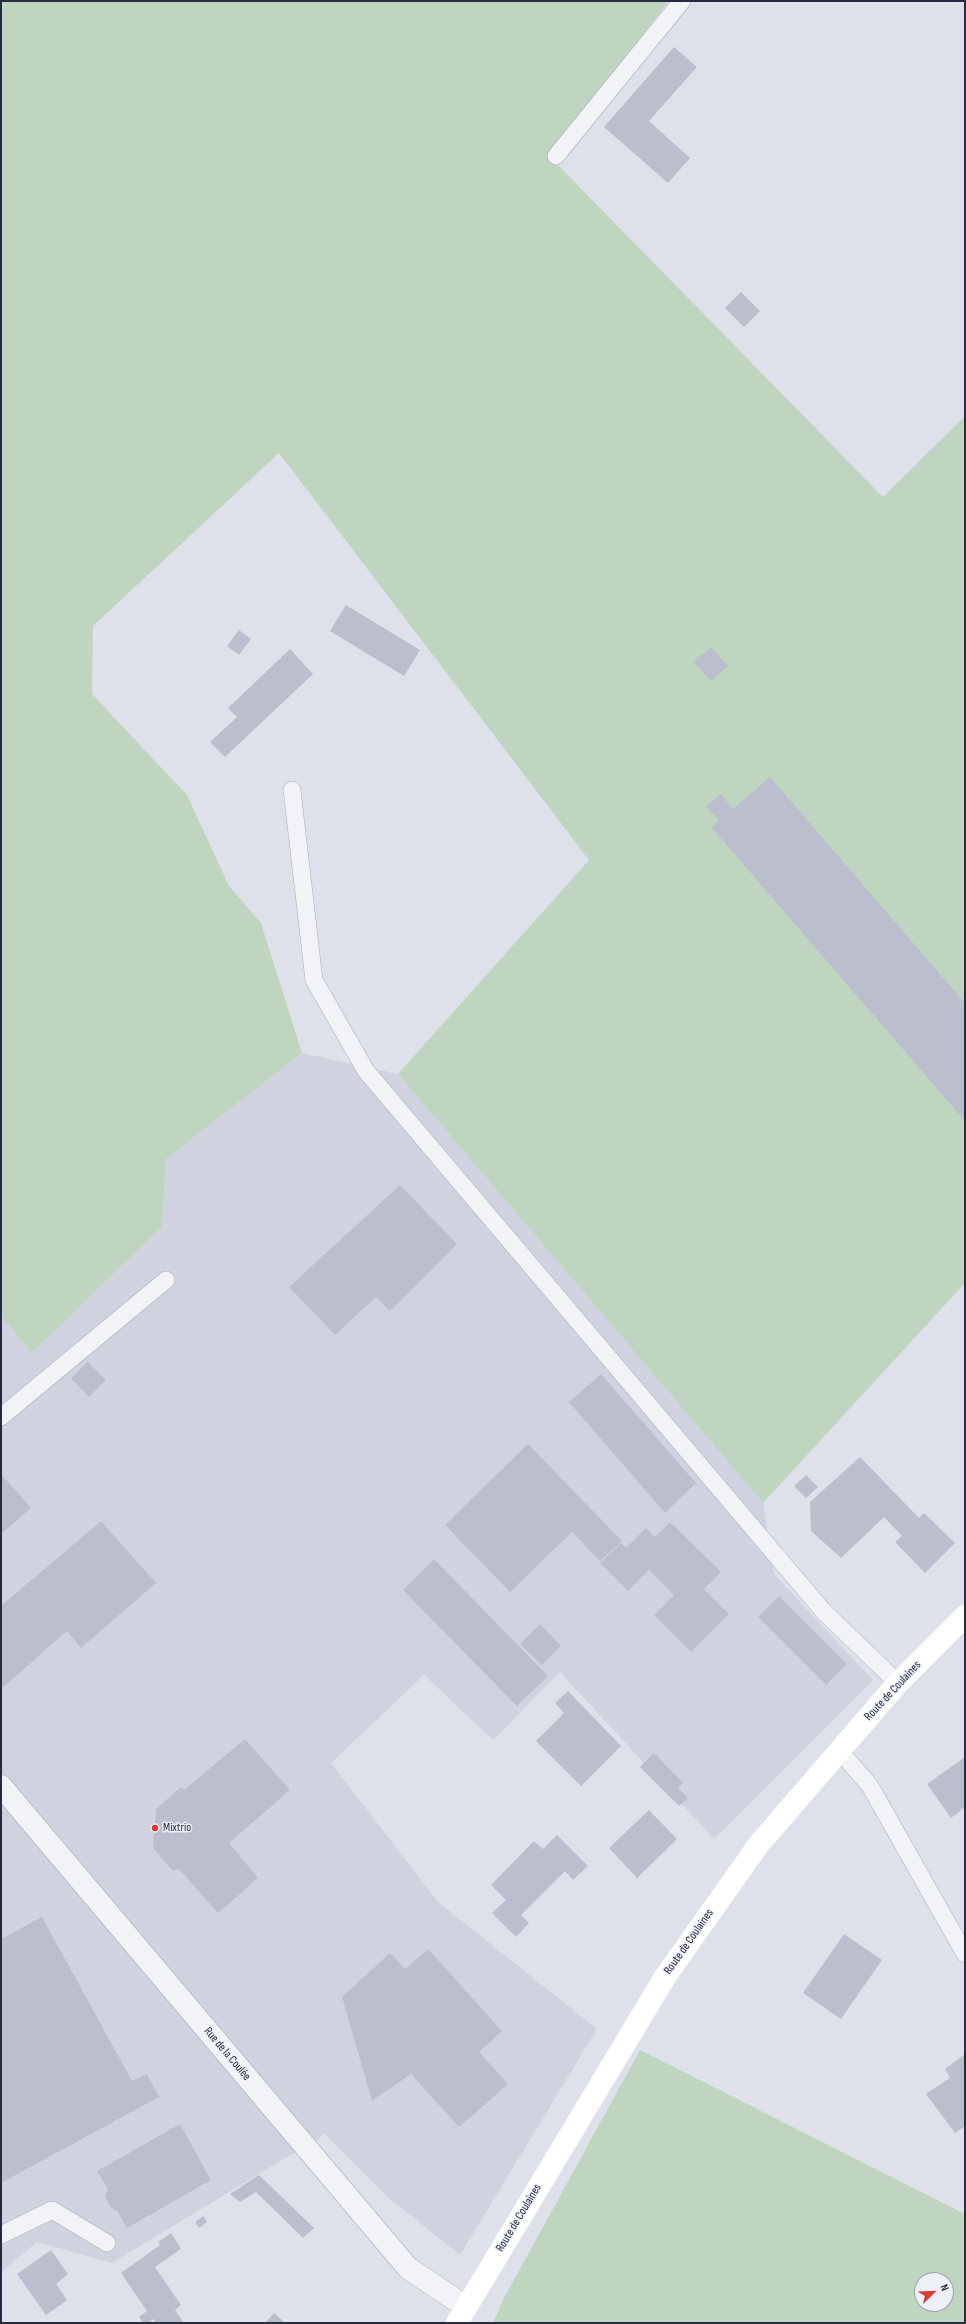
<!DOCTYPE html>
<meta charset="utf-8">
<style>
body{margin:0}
#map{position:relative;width:966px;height:2324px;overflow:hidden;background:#dee1ea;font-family:"Sofia Sans Condensed",sans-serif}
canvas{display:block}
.frame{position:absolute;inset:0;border:2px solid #262b42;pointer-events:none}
.north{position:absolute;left:914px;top:2272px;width:40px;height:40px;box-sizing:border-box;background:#eef0f7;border:1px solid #9ea1af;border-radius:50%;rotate:67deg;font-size:11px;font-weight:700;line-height:16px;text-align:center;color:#262b42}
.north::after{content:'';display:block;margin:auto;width:14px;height:18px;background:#dd3935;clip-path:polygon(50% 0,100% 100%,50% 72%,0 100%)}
</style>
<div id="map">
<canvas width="966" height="2324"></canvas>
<div class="frame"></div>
<div class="north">N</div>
</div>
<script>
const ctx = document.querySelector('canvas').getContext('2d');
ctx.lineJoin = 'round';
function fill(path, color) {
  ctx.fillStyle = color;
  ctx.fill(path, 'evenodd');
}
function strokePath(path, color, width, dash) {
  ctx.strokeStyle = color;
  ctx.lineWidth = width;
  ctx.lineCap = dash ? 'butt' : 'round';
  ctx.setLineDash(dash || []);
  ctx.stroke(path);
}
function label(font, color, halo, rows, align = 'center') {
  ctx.font = font + ' "Sofia Sans Condensed",sans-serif';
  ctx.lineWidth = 3;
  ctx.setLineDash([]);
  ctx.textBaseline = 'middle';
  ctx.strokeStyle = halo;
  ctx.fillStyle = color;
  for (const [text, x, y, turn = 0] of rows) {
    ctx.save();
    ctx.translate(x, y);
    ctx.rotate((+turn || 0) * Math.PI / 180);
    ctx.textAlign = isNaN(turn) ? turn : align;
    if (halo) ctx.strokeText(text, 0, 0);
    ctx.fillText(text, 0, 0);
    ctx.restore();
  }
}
const built = new Path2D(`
 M302 1053 398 1074 763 1503 774 1574 873 1680 714 1839 560 1672 493 1740 424 1675 331 1763 438 1902 597 2029 460 2255 389 2198 325 2134 112 2263 37 2242 1 2272V1316L32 1353 162 1227 166 1159Z`);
const green = new Path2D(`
 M1 1H669L549 156 883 497 965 416V1283L763 1503 398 1074 589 860 279 453 93 626 92 694 187 795 229 886 261 923 302 1053 166 1159 162 1227 32 1353 1 1316Z
 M640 2050 965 2214V2323H493L504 2298ZM922 2280H946V2304H922Z`);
const building = new Path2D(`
 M674 47 697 67 649 121 690 158 668 183 604 127Z
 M741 292 760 311 744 327 725 308Z
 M346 605 420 650 404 676 330 631Z
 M239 630 251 639 239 655 227 646Z
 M711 647 728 666 711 681 694 662Z
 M290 649 313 674 225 757 210 742 237 717 228 708Z
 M770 777 965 1003V1121L711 827 719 821 706 806 721 794 733 809Z
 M400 1185 457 1244 390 1311 376 1297 335 1335 289 1287Z
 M88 1362 106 1380 89 1397 71 1378Z
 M601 1374 696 1483 665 1513 569 1402Z
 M528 1444 622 1541 600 1561 572 1532 510 1592 445 1525Z
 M860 1457 919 1518 924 1513 955 1543 925 1573 895 1542 902 1536 884 1517 841 1558 811 1531 810 1502Z
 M1 1474 31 1508 1 1534Z
 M806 1475 818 1487 806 1498 794 1486Z
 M101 1521 156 1583 81 1648 67 1631 1 1689V1606Z
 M670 1522 721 1572 704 1589 729 1614 691 1652 654 1615 674 1595 649 1570 628 1591 600 1563 621 1543 626 1548 646 1528 655 1537Z
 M434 1559 548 1676 517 1706 403 1590Z
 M779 1596 847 1664 826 1685 758 1617Z
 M540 1624 561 1646 542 1665 520 1644Z
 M568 1691 621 1746 581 1786 536 1741 564 1713 555 1703Z
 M245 1739 290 1790 229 1843 258 1878 218 1913 179 1869 173 1871 153 1848 156 1809 181 1787 184 1790Z
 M654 1753 683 1783 678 1788 688 1798 679 1806 640 1767Z
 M965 1757V1807L951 1818 927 1784Z
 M649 1810 677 1839 637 1878 609 1848Z
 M557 1835 588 1866 573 1880 565 1871 521 1915 529 1923 516 1937 492 1913 506 1900 491 1885 534 1841 543 1849Z
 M42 1917 132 2081 147 2074 159 2097 1 2183V1939Z
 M844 1934 882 1960 841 2019 803 1993Z
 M428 1949 502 2031 479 2052 508 2084 459 2127 411 2074 372 2101 342 1997 390 1953 405 1969Z
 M965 2054V2126L955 2133 926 2094 950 2078 945 2069Z
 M180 2124 211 2180 127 2228 118 2212 111 2208 105 2197 108 2189 97 2171Z
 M259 2175 314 2228 303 2238 256 2192 240 2202 230 2194Z
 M203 2216 207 2222 199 2228 195 2222Z
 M171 2233 181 2249 155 2267 181 2305 175 2310 184 2323H156L153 2319 149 2323H143L139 2317 147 2311 121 2273 160 2245 158 2242Z
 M51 2250 68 2274 56 2284 67 2300 46 2315 17 2274Z
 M274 2313 285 2323H265Z`);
const lane = new Path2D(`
 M556 156 682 1
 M292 790 314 980 366 1071 824 1612 898 1683
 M1 1417 166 1280
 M839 1750 870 1786 965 1954
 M1 2235 52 2210 107 2243`);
const street = new Path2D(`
 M1 1786 408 2268 466 2307`);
const secondary = new Path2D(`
 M457 2323 665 1977 759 1844 898 1683 965 1616`);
const markers = [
 [155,1828,4,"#dd3935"]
];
const streetNames = [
 ["Route de Coulaines",893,1691,-47],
 ["Route de Coulaines",689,1942,-55],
 ["Rue de la Coulée",227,2054,50],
 ["Route de Coulaines",519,2218,-59]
];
const poiNames = [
 ["Mixtrio",163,1828]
];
fill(built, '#d0d3df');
fill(green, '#c0d5bf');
fill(building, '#bbbfcd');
strokePath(lane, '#a7aab8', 18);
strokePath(street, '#a7aab8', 23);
strokePath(lane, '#f2f3f7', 17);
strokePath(street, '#f2f3f7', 22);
strokePath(secondary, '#fff', 22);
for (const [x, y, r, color] of markers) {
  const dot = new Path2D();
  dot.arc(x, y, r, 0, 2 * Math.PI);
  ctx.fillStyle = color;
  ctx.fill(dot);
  strokePath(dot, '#eef0f7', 1.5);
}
label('12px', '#262b42', '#eef0f7', streetNames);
label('12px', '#262b42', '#eef0f7', poiNames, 'left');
</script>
